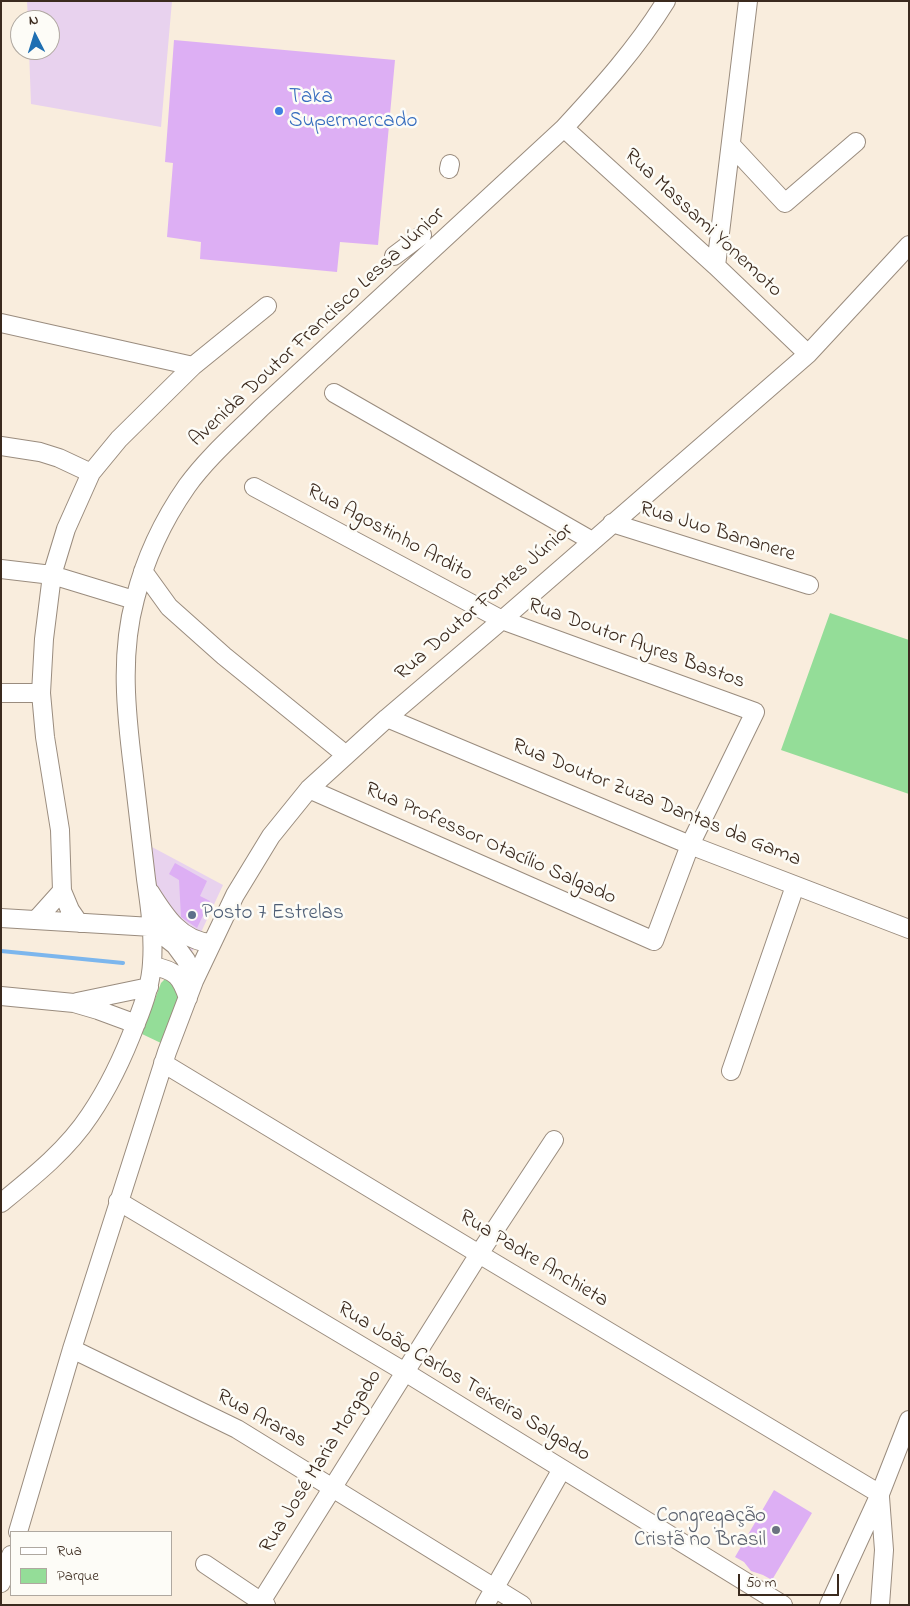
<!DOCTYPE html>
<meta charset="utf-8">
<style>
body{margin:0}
#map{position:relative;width:910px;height:1606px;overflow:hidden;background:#f9eddd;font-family:"Indie Flower",sans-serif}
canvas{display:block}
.frame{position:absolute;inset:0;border:2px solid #3b2a1e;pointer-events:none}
.legend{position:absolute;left:10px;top:1531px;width:162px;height:65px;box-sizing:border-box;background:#fdfcf7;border:1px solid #afa8a0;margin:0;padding:6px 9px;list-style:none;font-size:15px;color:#3b2a1e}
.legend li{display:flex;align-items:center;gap:10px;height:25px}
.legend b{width:25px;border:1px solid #afa8a0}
.north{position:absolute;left:10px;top:10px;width:50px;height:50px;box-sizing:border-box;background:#fdfcf7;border:1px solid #afa8a0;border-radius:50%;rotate:355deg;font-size:14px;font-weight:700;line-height:20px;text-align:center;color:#3b2a1e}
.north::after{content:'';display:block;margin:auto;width:18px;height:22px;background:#1f6fb2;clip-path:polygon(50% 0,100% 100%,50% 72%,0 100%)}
.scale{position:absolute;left:738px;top:1574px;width:101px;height:22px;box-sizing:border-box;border:2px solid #3b2a1e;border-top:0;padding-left:6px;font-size:15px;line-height:18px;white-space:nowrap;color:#3b2a1e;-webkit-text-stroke:4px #fdfcf7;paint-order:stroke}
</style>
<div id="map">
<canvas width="910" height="1606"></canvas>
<div class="frame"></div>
<ul class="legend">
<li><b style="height:6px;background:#fff"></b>Rua</li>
<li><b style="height:14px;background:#94dd98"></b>Parque</li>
</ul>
<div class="north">N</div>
<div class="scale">50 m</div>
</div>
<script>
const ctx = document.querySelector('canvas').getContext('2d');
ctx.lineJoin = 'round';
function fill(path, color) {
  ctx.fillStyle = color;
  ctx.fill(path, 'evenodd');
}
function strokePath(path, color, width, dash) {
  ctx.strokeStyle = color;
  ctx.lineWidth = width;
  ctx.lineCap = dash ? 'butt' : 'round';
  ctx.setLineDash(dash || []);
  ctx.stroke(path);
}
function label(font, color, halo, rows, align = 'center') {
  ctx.font = font + ' "Indie Flower",sans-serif';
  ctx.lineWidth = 5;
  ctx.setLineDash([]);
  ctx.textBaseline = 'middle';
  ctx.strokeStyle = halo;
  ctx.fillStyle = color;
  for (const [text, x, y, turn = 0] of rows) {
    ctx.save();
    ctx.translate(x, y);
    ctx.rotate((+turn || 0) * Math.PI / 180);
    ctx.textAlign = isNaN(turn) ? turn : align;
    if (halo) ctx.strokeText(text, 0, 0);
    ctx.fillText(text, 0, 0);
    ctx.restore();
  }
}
const built = new Path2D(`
 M27 1H172L161 127 31 104 29 50H50V20H28Z
 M152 847 223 885 191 954 159 918Z`);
const green = new Path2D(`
 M830 613 909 640V794L781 750Z
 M165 979H171L180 994 163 1044 142 1034 161 983Z`);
const stream = new Path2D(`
 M1 951 123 963`);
const building = new Path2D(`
 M174 40 395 60 378 245 340 242 337 272 200 259 201 242 167 237 173 163 165 162Z
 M175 863 207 881 200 896 210 901 197 928 181 917 179 880 169 874Z
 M774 1490 812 1513 772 1580 763 1575 751 1571 744 1562 735 1557Z`);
const minor = new Path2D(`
 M564 128 716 266 808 354
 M731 145 785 203 856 142
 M449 169 450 164
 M394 256 422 235
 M716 266 748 1
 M1 323 193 366
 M334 393 592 541
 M1 446 40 452 59 458 91 473
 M254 487 502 620 755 712 690 845 654 941 309 789
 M612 523 809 585
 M1 569 52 575 134 600
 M143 571 169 607 224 656 346 755
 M1 693H41
 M387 718 690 845 909 929
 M150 892C165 916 181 941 211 943
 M1 918 152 927 175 945 186 960 194 981
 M36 920 62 891
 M79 923 70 910 62 891 60 830 45 737 41 693 44 639 52 575 66 529 91 473 119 439 193 366 267 306
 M152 966C176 970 181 977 188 998
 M1 996 74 1003 98 1010 136 1024
 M77 1002 149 987
 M163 1063 479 1254 880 1494
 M731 1071 795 886
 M118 1201 405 1372 783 1605
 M1 1203C33 1177 67 1150 90 1115 109 1087 124 1055 136 1023 144 1004 151 984 152 963 154 935 150 907 146 879 142 842 137 805 133 768 126 712 120 654 135 599 145 559 164 519 187 486 208 457 236 433 261 408L564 128C601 88 637 48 666 1
 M72 1349 237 1429 522 1605
 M18 1532 72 1349 167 1052 194 981 235 895 271 836 309 789 387 718 502 620 808 354 909 245
 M205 1564 266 1605
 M1 1583 11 1555
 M259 1605 479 1254 554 1140
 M485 1605 562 1469
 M829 1605 880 1494 909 1420
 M880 1605 884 1550 880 1497`);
const markers = [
 [279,111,5,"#3f7fe0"],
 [192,915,5,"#5c6f8a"],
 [776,1530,5,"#6b7280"]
];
const shopNames = [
 ["Taka",289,99],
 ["Supermercado",289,123]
];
const streetNames = [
 ["Rua Massami Yonemoto",702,224,43],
 ["Avenida Doutor Francisco Lessa Júnior",318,328,-43],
 ["Rua Juo Bananere",717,533,17],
 ["Rua Agostinho Ardito",389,534,28],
 ["Rua Doutor Fontes Júnior",485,603,-41],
 ["Rua Doutor Ayres Bastos",636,645,20],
 ["Rua Doutor Zuza Dantas da Gama",656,804,22],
 ["Rua Professor Otacílio Salgado",490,845,24],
 ["Rua Padre Anchieta",533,1260,31],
 ["Rua João Carlos Teixeira Salgado",463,1383,31],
 ["Rua Araras",261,1420,29],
 ["Rua José Maria Morgado",322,1462,-58]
];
const serviceNames = [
 ["Posto 7 Estrelas",202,915]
];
const worshipNames = [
 ["Congregação",766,1518],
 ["Cristã no Brasil",766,1542]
];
fill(built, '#e8d2ee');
fill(green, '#94dd98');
strokePath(stream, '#7cb6ed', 4);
fill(building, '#ddaff4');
strokePath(minor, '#9a8c7e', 20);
strokePath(minor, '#fff', 18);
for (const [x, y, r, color] of markers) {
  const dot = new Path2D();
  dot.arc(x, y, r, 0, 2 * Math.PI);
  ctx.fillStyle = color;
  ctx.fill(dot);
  strokePath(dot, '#fdfcf7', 2);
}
label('21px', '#366cbe', '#fdfcf7', shopNames, 'left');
label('21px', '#3b2a1e', '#fdfcf7', streetNames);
label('21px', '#4e5e75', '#fdfcf7', serviceNames, 'left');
label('21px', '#5b616d', '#fdfcf7', worshipNames, 'right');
</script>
